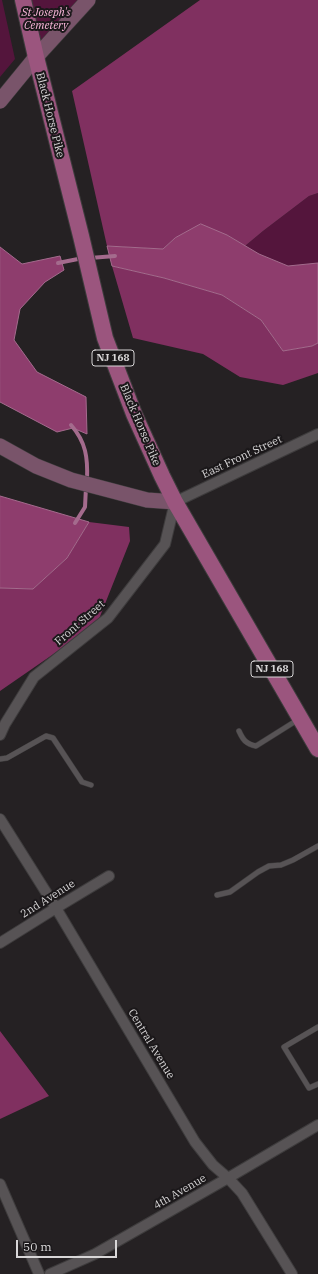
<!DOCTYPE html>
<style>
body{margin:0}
#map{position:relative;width:318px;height:1274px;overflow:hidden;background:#252123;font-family:"IBM Plex Serif",serif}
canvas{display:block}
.scale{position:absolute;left:16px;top:1240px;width:101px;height:18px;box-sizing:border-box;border:2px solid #d8d6d7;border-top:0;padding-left:5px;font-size:12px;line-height:14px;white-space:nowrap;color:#d8d6d7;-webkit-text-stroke:3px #1b181a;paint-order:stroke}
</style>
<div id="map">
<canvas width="318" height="1274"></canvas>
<div class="scale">50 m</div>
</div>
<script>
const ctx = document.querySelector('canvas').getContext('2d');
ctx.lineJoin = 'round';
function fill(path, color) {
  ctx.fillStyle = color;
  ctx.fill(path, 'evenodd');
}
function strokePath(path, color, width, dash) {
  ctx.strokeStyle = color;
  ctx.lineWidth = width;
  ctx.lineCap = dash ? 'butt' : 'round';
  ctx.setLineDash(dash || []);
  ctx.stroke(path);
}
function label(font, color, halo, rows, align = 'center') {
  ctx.font = font + ' "IBM Plex Serif",serif';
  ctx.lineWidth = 4;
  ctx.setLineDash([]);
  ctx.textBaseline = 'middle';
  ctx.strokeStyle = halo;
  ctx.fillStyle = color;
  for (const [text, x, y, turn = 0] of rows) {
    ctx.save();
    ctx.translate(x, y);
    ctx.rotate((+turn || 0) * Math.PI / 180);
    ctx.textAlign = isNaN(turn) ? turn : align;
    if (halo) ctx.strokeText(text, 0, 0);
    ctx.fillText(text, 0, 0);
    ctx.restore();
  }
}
const green = new Path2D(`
 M0 0H2L15 59 0 77Z
 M23 0H88L36 57Z
 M318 193V263L288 266 259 254 245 246 263 231 309 196Z`);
const forest = new Path2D(`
 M200 0H318V193L309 196 263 231 245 246 227 235 175 238 163 249 107 246 72 91Z
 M112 266 164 278 222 295 261 320 283 351 312 346 318 343V373L283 385 240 377 203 354 133 338Z
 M89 522 129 527 130 541 97 624 0 691V588L33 589 67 558Z
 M0 1031 49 1096 0 1119Z`);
const water = new Path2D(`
 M201 224 227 235 259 254 288 266 318 263V343L312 346 283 351 261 320 222 295 164 278 112 266 107 246 163 249 175 238Z
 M0 247 22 264 60 256 64 270 45 282 20 309 14 340 37 372 86 397 87 434 73 428 57 432 0 402Z
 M0 496 89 522 67 558 33 589 0 588Z`);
const stream = new Path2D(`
 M90 258 115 256
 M58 263 83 258
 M71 425C86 442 88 458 87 480
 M75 523 85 507 86 487`);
const service = new Path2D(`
 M239 731C243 740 246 744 256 746L299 719
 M0 759 7 758 46 736 53 738 82 782 91 785
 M217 895 230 892 258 872 269 866 281 865 293 860 318 846
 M318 1027 284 1047 309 1088 318 1084`);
const minor = new Path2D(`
 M0 735 5 724 34 677 108 618 165 544 175 502 318 434
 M0 819 56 908 195 1142 213 1165 228 1178 242 1193 292 1274
 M0 943 56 908 109 876
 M0 1184 39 1274
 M50 1274 95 1254 228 1178 318 1125`);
const secondary = new Path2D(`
 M0 101 36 57 88 0
 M0 446 36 466 71 480 147 500 175 502`);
const primary = new Path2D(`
 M23 0 36 57 81 236 105 338 134 414 162 476 175 502 318 749`);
const shields = [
 [113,358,42],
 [272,669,42]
];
const shieldNames = [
 ["NJ 168",113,358],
 ["NJ 168",272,669]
];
const parkNames = [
 ["St Joseph's",46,13],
 ["Cemetery",46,26]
];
const streetNames = [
 ["Black Horse Pike",50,115,76],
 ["Black Horse Pike",140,425,67],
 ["East Front Street",242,457,-25],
 ["Front Street",80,623,-41],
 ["2nd Avenue",48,899,-32],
 ["Central Avenue",151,1044,59],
 ["4th Avenue",180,1192,-30]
];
fill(green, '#54153c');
fill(forest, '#803060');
fill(water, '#8e3d6d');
strokePath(water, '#a46b8d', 1);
strokePath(stream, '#a46b8d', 4);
strokePath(service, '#3e3c3d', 6);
strokePath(minor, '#3e3c3d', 12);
strokePath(secondary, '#3e3c3d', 16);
strokePath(primary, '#3e3c3d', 18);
strokePath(service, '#575355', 5);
strokePath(minor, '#575355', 10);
strokePath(secondary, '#79546a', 15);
strokePath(primary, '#9b557e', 16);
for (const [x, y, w] of shields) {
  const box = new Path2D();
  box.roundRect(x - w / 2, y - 8, w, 16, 3);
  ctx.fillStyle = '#1b181a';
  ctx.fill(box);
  strokePath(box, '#d8d6d7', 1);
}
label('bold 10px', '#d8d6d7', null, shieldNames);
label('italic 11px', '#fdb8dc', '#1b181a', parkNames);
label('11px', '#d8d6d7', '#1b181a', streetNames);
</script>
